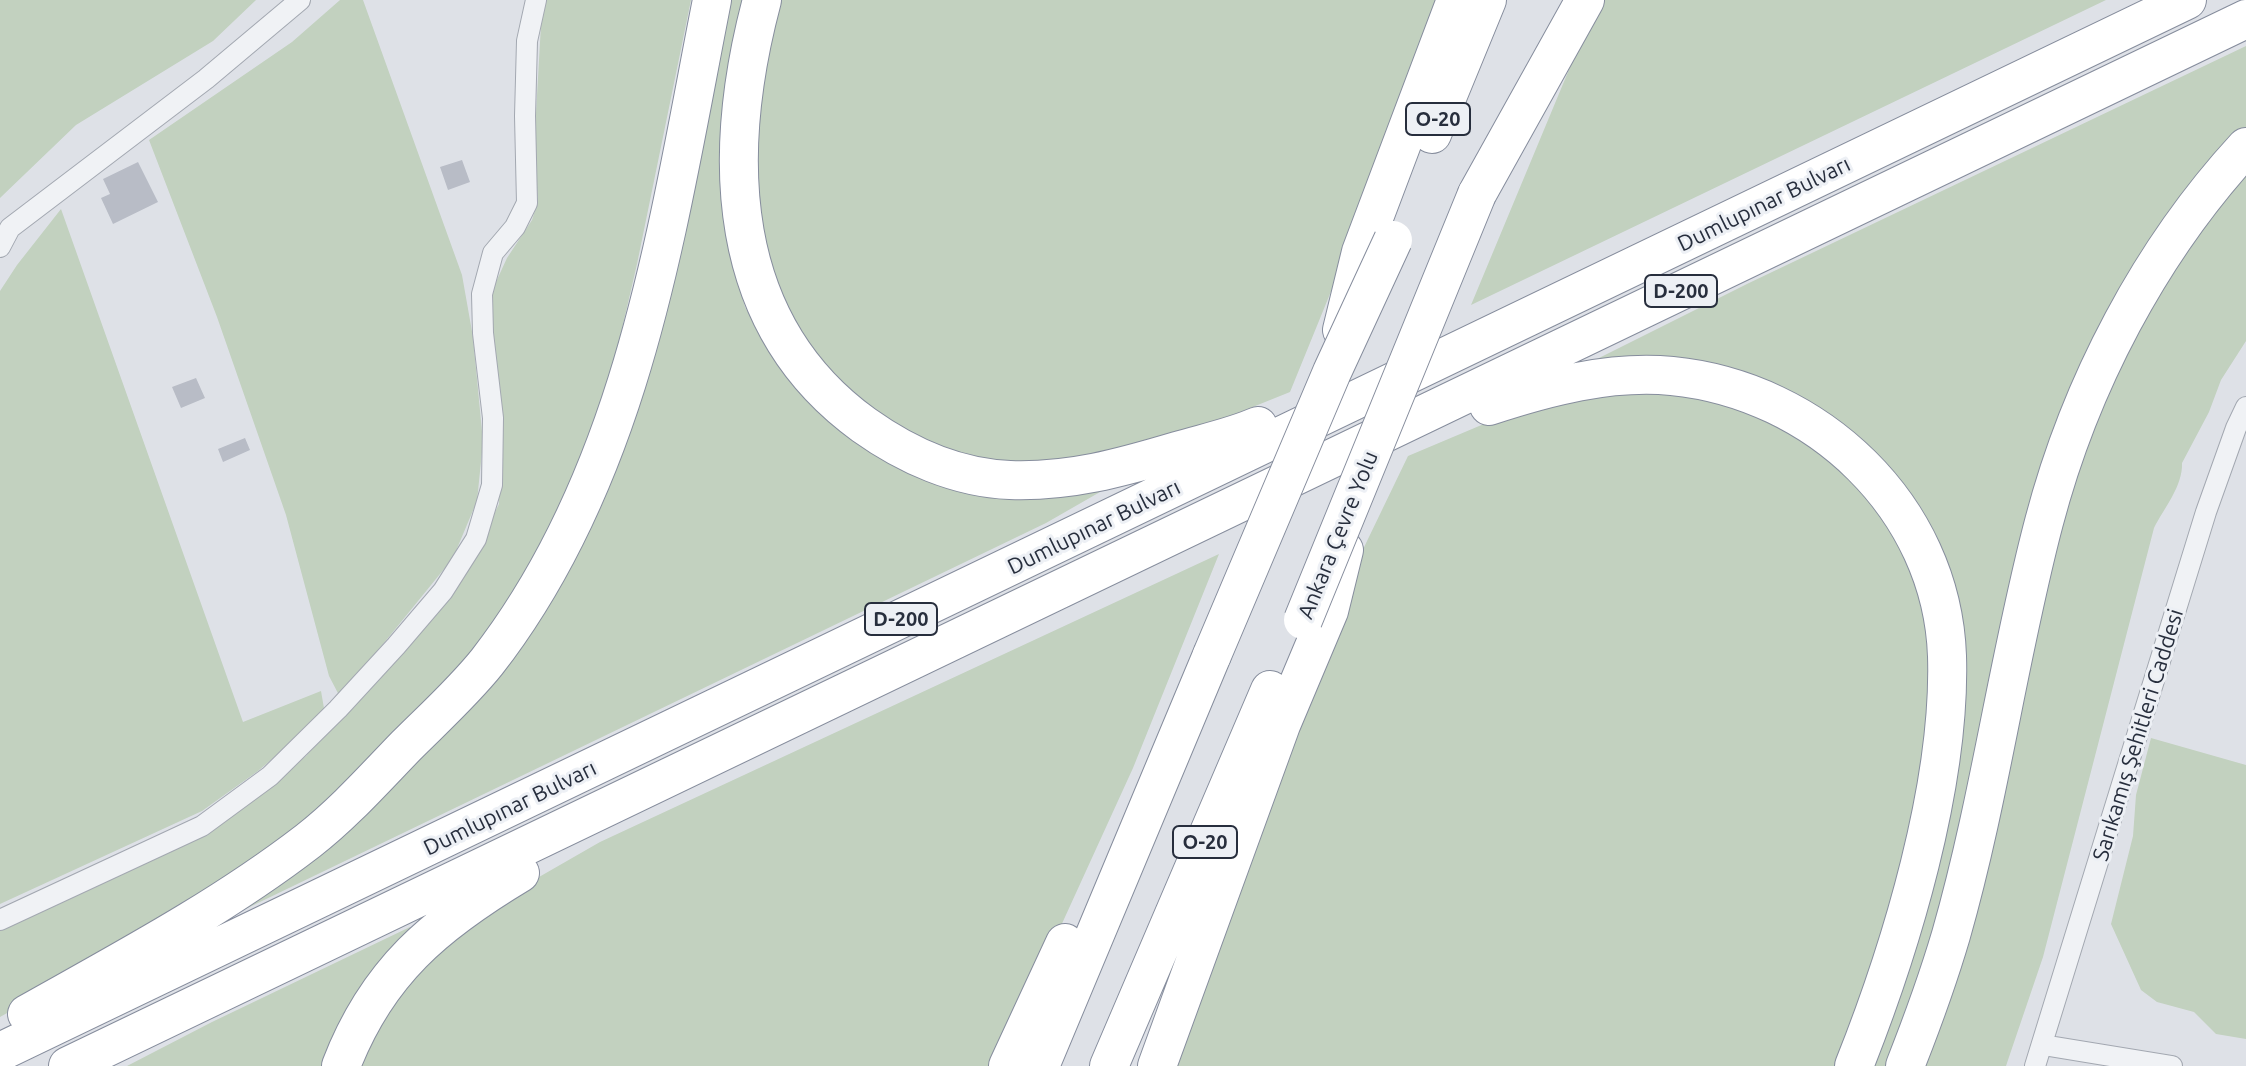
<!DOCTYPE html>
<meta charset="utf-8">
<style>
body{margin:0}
canvas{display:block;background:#dee1e7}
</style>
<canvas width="2246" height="1066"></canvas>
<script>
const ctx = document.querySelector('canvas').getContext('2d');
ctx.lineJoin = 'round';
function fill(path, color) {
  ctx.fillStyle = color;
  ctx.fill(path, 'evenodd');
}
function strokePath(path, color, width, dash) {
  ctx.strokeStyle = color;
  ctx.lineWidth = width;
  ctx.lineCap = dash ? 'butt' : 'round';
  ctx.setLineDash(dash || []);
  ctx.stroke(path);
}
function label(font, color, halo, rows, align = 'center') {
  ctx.font = font + ' Ubuntu,sans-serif';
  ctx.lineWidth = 6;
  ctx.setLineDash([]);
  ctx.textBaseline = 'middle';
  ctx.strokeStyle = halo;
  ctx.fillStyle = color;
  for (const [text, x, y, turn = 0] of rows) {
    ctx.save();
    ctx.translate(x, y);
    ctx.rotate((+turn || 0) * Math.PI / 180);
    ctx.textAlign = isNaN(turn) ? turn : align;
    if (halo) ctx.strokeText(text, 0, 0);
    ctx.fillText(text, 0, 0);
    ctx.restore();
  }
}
const green = new Path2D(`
 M0 0H256L213 41 76 125 0 198Z
 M340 0H363L462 275 473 337 483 442 477 501 453 558 340 697 329 676 286 515 217 317 149 140 292 42Z
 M546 0H691L637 264 600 424 550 529 508 605 445 691 351 784 193 909 0 1017V928L219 824 306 756 463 576 499 504 501 418 490 295 507 258 532 220 538 201 534 148 541 25Z
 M725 0H748L729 246 745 307 778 366 824 411 1083 492H1100L1046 523 206 928 558 580Z
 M777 0H1445L1356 230 1290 392 1213 423 1088 466 972 461 931 445 884 419 816 358 773 284 761 236 756 131Z
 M1598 0H2106L1471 305Z
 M2246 46V128L2234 140 2144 258 1890 1066H1870L1956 625 1820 410 1571 372 1749 283Z
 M2246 168V341L2221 380 2209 412 2182 463C2183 486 2164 508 2154 528L2043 957 2009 1057 2006 1066H1923L2041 595 2087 434 2173 264Z
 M61 209 243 722 321 691 325 714 258 771 202 811 0 904V291L17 265Z
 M1639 387 1754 408 1838 462 1896 535 1923 605 1929 641 1930 730 1889 913 1851 1031 1835 1066H1167L1341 595 1408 456 1555 394Z
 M1219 554 1133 768 997 1066H352L386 999 485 908 600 842Z
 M2151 738 2246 765V1039L2216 1034 2194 1012 2157 1002 2141 990 2111 924 2133 836 2136 795Z
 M410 927 414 933 326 1066H127L212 1022Z`);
const building = new Path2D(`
 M462 160 470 182 448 190 440 167Z
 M138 162 158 202 113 224 101 198 110 194 103 179Z
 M196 378 205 398 181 408 172 387Z
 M245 438 250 450 223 462 218 449Z`);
const street = new Path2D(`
 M0 247 10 228 206 79 300 0
 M0 920 202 826 270 776 338 709 396 646 443 591 476 539 492 485 493 418 483 333 482 294 493 253 515 227 527 203 525 116 527 41 536 0
 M2043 1045 2172 1066
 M2035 1066 2206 512 2236 428 2246 407`);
const highway = new Path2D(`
 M762 0C721 154 723 323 864 425 906 455 957 478 1010 480 1070 482 1120 468 1177 451 1204 443 1233 437 1258 426
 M1432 134 1487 0
 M1477 194 1585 0
 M1342 330 1361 252 1456 0
 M1489 406C1547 387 1610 370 1672 376 1816 390 1942 507 1947 656 1951 784 1901 948 1854 1066
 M27 1014C123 960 221 908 308 841 344 813 375 778 406 746 433 719 463 692 487 662 634 473 667 228 712 0
 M0 1052 2187 0
 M68 1066 2246 19
 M341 1066C377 972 435 924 520 873
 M1008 1066 1065 943
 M1040 1066 1212 655
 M1109 1066 1270 690
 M1157 1066 1281 725 1329 611 1344 550
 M1905 1066C1922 1023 1938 979 1951 935 1990 799 2008 658 2044 522 2080 385 2150 251 2246 147`);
const highwayBridge = new Path2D(`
 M1303 620 1477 194
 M1212 655 1332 372 1393 240`);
const shields = [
 [1438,119,64],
 [1681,291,72],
 [901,619,72],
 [1205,842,64]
];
const shieldNames = [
 ["O-20",1438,119],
 ["D-200",1681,291],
 ["D-200",901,619],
 ["O-20",1205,842]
];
const streetNames = [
 ["Dumlupınar Bulvarı",1764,204,-26],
 ["Dumlupınar Bulvarı",1094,527,-26],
 ["Ankara Çevre Yolu",1338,535,-68],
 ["Sarıkamış Şehitleri Caddesi",2138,735,-73],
 ["Dumlupınar Bulvarı",510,808,-26]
];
fill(green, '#c2d1bf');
fill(building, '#b8bcc6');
strokePath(street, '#a3a8b1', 22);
strokePath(highway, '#868d9d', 40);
strokePath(street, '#f0f2f5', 20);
strokePath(highway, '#fff', 38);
strokePath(highwayBridge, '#868d9d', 40, []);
strokePath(highwayBridge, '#fff', 38);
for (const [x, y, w] of shields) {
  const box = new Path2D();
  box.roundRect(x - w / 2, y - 16, w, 32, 6);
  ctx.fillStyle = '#edf0f5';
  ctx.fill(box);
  strokePath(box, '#272e3d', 2);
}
label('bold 20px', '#272e3d', null, shieldNames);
label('22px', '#272e3d', '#edf0f5', streetNames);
</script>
